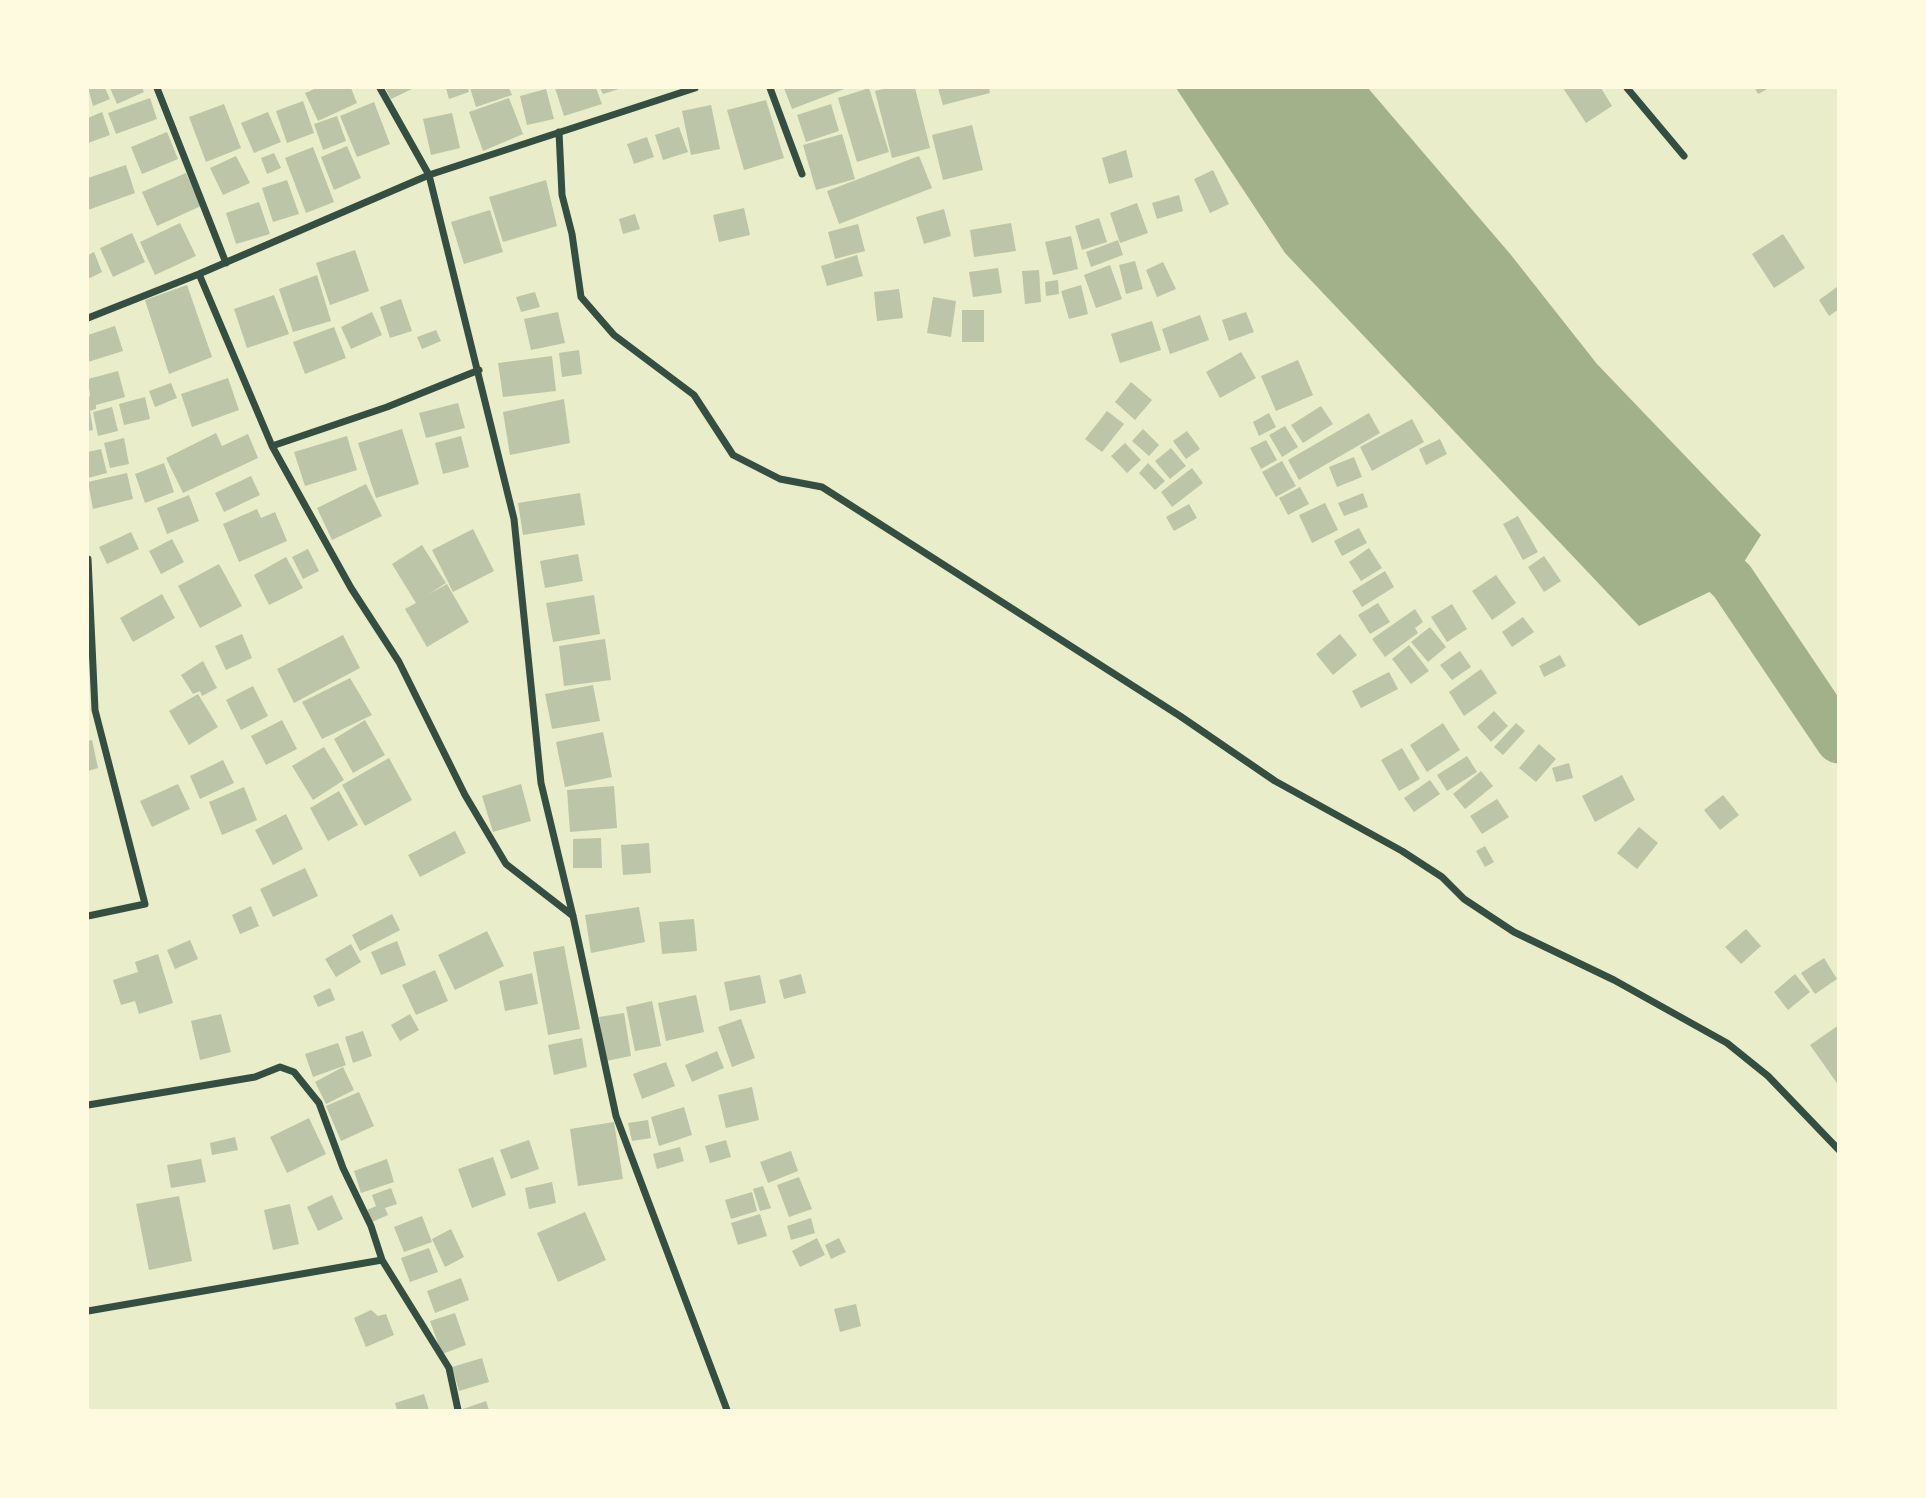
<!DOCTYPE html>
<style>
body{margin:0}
#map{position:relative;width:1926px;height:1498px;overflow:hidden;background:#e9edc9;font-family:"Varela Round",sans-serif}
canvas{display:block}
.frame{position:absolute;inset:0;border:89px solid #fefae0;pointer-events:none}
</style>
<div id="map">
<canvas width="1926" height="1498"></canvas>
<div class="frame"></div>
</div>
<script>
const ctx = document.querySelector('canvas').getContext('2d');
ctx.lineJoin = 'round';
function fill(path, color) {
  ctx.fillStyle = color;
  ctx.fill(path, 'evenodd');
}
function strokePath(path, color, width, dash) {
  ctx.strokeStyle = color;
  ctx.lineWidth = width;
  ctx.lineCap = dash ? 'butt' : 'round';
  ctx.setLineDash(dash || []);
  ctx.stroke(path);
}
const water = new Path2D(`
 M1176 88H1368L1511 255 1597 364 1761 535 1732 581 1639 626 1285 253Z`);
const river = new Path2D(`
 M1686 537 1732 581 1839 740`);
const building = new Path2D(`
 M88 88H105L110 99 93 106Z
 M110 88H142L144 92 117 104Z
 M317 88H351L357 103 318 121 305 93Z
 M385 88H414L391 99Z
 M446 88H468L469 92 449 99Z
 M470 88H509L512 95 476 107Z
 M555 88H596L602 104 564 116Z
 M600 88H622L603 94Z
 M784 88H847L792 109Z
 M869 88 889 152 857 162 838 98Z
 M887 88H915L930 148 892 158 875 91Z
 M938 88H989L990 93 943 105Z
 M1563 88H1601L1612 106 1586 123Z
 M1755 88H1769L1758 94Z
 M546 89 554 119 527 125 520 96Z
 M150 98 157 119 116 134 108 113Z
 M509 98 523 134 483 151 469 112Z
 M766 100 784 158 744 170 727 110Z
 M303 101 314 133 287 143 276 111Z
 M374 102 390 144 357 157 340 116Z
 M224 104 241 148 206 162 189 117Z
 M831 104 839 131 806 142 797 115Z
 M711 105 720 149 691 155 682 111Z
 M102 112 110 135 88 143V118Z
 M268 112 281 142 254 153 241 123Z
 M452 113 460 148 431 155 423 119Z
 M337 116 346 141 323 150 314 124Z
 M972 125 983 170 943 180 932 135Z
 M679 127 688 152 663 160 655 135Z
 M167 132 178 159 142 174 131 147Z
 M842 134 855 179 816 190 803 145Z
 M647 137 654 157 634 164 627 144Z
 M347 146 361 178 334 190 321 157Z
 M313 147 334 202 306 213 285 158Z
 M1126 150 1133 177 1109 184 1102 158Z
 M274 153 281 168 267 174 261 158Z
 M236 156 250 183 223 195 210 168Z
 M919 156 932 188 839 224 827 191Z
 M126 165 135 193 88 210V178Z
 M1213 170 1229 204 1210 213 1194 179Z
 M186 173 201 206 157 226 142 192Z
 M287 180 299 214 273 222 262 188Z
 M546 180 557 226 503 242 489 197Z
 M1179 195 1183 211 1157 219 1152 203Z
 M259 202 270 234 236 244 226 213Z
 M1137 203 1148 233 1120 243 1110 213Z
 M744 208 750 235 719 242 713 215Z
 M944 209 951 236 924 244 916 217Z
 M490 210 503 252 464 264 451 222Z
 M635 214 640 229 623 234 619 219Z
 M1099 218 1107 242 1082 250 1075 226Z
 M180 223 196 256 155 275 140 242Z
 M1011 223 1016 251 974 257 970 230Z
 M858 224 865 251 835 259 828 232Z
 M132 233 145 262 113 277 100 248Z
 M1783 234 1805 268 1774 288 1752 254Z
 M1071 236 1078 269 1053 275 1045 242Z
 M1118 240 1123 255 1091 267 1086 252Z
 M355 250 369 291 330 305 316 263Z
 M94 252 102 272 88 279V255Z
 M857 255 863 276 827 286 821 266Z
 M1135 261 1143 289 1126 294 1119 265Z
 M1163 262 1176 289 1157 297 1146 270Z
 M1110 265 1122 299 1096 308 1084 275Z
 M998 268 1002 293 973 297 969 272Z
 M1039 270 1041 302 1025 304 1022 271Z
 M317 275 331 321 293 332 279 289Z
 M1058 280 1059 294 1046 296 1045 282Z
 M187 285 212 357 169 374 145 300Z
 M1081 285 1088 314 1069 319 1061 291Z
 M1837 287 1839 309 1829 316 1819 300Z
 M899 289 903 318 877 321 874 292Z
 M535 292 540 307 521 312 516 297Z
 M274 295 289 334 247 348 234 309Z
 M933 297 956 301 951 337 927 333Z
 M401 299 412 331 390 338 380 307Z
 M962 310H984V342H962Z
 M372 312 382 335 351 349 341 327Z
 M558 312 565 343 531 350 524 319Z
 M1246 312 1254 332 1229 341 1222 320Z
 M1200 315 1209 340 1170 354 1162 329Z
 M1152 321 1161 350 1120 363 1111 334Z
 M115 326 123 351 88 362V335Z
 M334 327 346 358 305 374 293 342Z
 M436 330 441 341 422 349 417 337Z
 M579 350 582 374 562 377 559 353Z
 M1241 352 1256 378 1220 398 1206 372Z
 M552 356 556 391 503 397 498 363Z
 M1298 360 1313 395 1276 411 1261 376Z
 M118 371 125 397 96 405V409L90 411 93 430 88 431V397L90 396 88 379Z
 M228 378 239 410 192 427 181 394Z
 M1131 382 1152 400 1135 420 1115 402Z
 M171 383 177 398 155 407 149 391Z
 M145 397 150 419 124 425 119 404Z
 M564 399 570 443 510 455 503 412Z
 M458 403 465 428 426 438 419 413Z
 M1321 406 1333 424 1303 443 1291 425Z
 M112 407 118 431 98 436 93 412Z
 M1107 411 1124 424 1102 452 1085 439Z
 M1269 413 1276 427 1259 436 1253 422Z
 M1369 413 1380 433 1299 480 1288 460Z
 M1412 419 1424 442 1372 471 1360 447Z
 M1285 426 1298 447 1282 457 1269 435Z
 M402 429 419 484 376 498 358 443Z
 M1143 429 1159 445 1149 456 1132 441Z
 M1187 431 1200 449 1186 459 1173 441Z
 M216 433 222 446 248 434 258 458 183 493 166 458Z
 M347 436 357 470 305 486 294 452Z
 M461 436 469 467 443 474 435 443Z
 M124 438 129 464 110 468 104 443Z
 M1440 439 1447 454 1426 465 1419 449Z
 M1266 440 1277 460 1261 469 1250 448Z
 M1125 443 1141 460 1127 473 1111 456Z
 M1171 448 1186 466 1170 479 1155 461Z
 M101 449 107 473 88 478V452Z
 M1354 457 1362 477 1337 487 1329 467Z
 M1282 461 1296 486 1276 497 1262 472Z
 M164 463 174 492 145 503 135 474Z
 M1148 463 1165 481 1155 490 1139 473Z
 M1192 468 1203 483 1172 507 1161 492Z
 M127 473 133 499 93 509 88 482Z
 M251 476 260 495 224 512 215 493Z
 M366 484 382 516 332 540 317 508Z
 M1300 487 1309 504 1288 515 1279 498Z
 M580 493 585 525 523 535 518 503Z
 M1363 493 1368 507 1344 516 1338 503Z
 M189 495 199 521 167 534 157 508Z
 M1325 503 1338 530 1312 543 1299 515Z
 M1189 504 1197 518 1174 531 1166 517Z
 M257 509 261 518 275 512 287 541 239 562 223 524Z
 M1518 516 1538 552 1523 560 1503 524Z
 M1359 528 1367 543 1342 556 1334 541Z
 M473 529 494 571 453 592 432 550Z
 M131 532 139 549 107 564 99 547Z
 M172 539 184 562 161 574 149 551Z
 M422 545 446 583 429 594 447 584 469 622 427 647 405 609 416 603 392 564Z
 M1369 548 1382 568 1361 581 1349 562Z
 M308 549 319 571 303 579 292 557Z
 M578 554 583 581 545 588 540 561Z
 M1544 556 1561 581 1544 592 1528 567Z
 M286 557 303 588 269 605 254 575Z
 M219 564 242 606 200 628 178 586Z
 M1385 571 1394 587 1362 607 1352 591Z
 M1496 575 1516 603 1492 620 1472 591Z
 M162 594 175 618 133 642 120 618Z
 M594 595 600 634 553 642 546 603Z
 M1378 603 1390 622 1370 634 1358 615Z
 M1452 604 1467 629 1447 642 1431 617Z
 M1415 609 1423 622 1415 628 1418 633 1385 657 1372 639Z
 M1523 617 1534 632 1512 647 1502 632Z
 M1430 627 1446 647 1428 662 1411 642Z
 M242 634 252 658 226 670 215 646Z
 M1340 634 1357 655 1333 675 1316 654Z
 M343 635 360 668 294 703 277 669Z
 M605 639 611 680 564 686 559 646Z
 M1409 645 1429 671 1411 684 1392 659Z
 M1460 651 1471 667 1452 680 1440 665Z
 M1560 655 1566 666 1544 677 1539 666Z
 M203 661 217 688 202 696 200 691 193 694 181 675Z
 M1481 669 1497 693 1464 716 1449 692Z
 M1389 672 1398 689 1361 708 1352 691Z
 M350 678 372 715 322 739 302 702Z
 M593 685 600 721 552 729 545 694Z
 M253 686 268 716 241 730 226 700Z
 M198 694 218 727 189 745 169 711Z
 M1494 711 1508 726 1491 742 1477 727Z
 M282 720 297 749 266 765 251 736Z
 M365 720 385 755 353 773 334 739Z
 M1443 723 1460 750 1427 772 1410 745Z
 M1516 723 1525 731 1503 755 1494 747Z
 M603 732 612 777 565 787 556 742Z
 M92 740 98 768 88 771V741Z
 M1539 744 1556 759 1536 782 1519 768Z
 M324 747 344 780 313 800 292 766Z
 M1402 748 1420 779 1399 791 1381 760Z
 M1467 756 1477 772 1447 791 1437 775Z
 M389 758 412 800 365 826 342 785Z
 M223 760 234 783 200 799 190 776Z
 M1569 763 1573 778 1556 782 1552 768Z
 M1481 771 1493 786 1465 809 1453 794Z
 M1622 775 1635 800 1595 822 1582 796Z
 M1430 780 1440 794 1414 812 1404 798Z
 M178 784 190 809 152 827 140 801Z
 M521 784 531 821 493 832 482 796Z
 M614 786 617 828 570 832 567 790Z
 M244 787 257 820 222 835 209 802Z
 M339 791 358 825 328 841 310 808Z
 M1723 795 1739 815 1720 830 1704 810Z
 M1497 799 1509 817 1482 834 1470 816Z
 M286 814 303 849 273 865 255 830Z
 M1639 827 1658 843 1637 869 1617 853Z
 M455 831 466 853 420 877 408 855Z
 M601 838 602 868H573V839Z
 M649 843 651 873 623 875 621 845Z
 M1485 846 1494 862 1485 867 1476 851Z
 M305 868 318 896 273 917 260 889Z
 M251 906 259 926 240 934 232 915Z
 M639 907 645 942 591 953 585 915Z
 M392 914 400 930 360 951 352 935Z
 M694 919 697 951 662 954 659 922Z
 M1746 929 1761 946 1741 964 1725 947Z
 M487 931 504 966 455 990 438 955Z
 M190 940 198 959 175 969 167 950Z
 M397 941 406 965 381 975 371 952Z
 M351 944 361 962 336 977 325 959Z
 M564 946 580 1029 548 1035 533 952Z
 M158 954 173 1003 139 1014 135 1001 121 1005 113 980 138 972 135 962Z
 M1824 958 1837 979 1815 994 1801 973Z
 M435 970 448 1001 416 1015 402 985Z
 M532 973 538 1004 505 1011 499 981Z
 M801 974 806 993 784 999 779 980Z
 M1795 974 1810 992 1788 1010 1774 992Z
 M760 975 766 1003 730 1011 724 982Z
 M330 988 335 1000 318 1007 313 996Z
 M696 995 704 1032 666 1041 658 1003Z
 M652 1001 661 1046 635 1051 626 1007Z
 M624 1013 631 1056 606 1061 599 1017Z
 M221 1014 231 1052 200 1060 191 1021Z
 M410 1014 419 1030 400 1041 391 1025Z
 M741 1019 755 1058 732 1067 718 1027Z
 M1839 1025V1086L1810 1045Z
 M363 1031 372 1056 353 1063 345 1037Z
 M582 1038 587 1067 554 1075 548 1045Z
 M338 1043 346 1065 313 1077 305 1054Z
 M717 1051 724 1068 692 1082 685 1065Z
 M666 1062 675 1086 642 1099 633 1074Z
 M343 1067 354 1090 326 1104 315 1082Z
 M752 1087 759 1120 726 1128 718 1095Z
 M359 1092 374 1126 341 1141 326 1106Z
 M684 1107 692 1135 659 1146 651 1117Z
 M309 1118 326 1154 287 1173 270 1137Z
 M648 1120 651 1138 632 1141 628 1123Z
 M614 1122 623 1179 578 1186 570 1129Z
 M235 1137 238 1150 212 1155 210 1143Z
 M529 1140 539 1169 511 1179 500 1150Z
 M726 1140 731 1157 710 1163 705 1146Z
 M680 1147 684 1161 657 1169 653 1154Z
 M791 1151 798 1171 768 1183 760 1162Z
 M493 1157 506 1195 472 1208 458 1169Z
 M201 1159 206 1182 171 1188 167 1165Z
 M387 1159 394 1182 361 1193 354 1171Z
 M799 1177 812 1209 789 1217 777 1185Z
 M552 1182 556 1203 529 1209 525 1188Z
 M763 1186 771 1208 760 1211 753 1189Z
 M391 1188 397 1204 385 1208 388 1215 372 1222 367 1210 376 1206 372 1195Z
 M752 1192 757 1211 731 1219 725 1200Z
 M332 1195 343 1219 318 1231 307 1207Z
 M179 1196 192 1261 149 1270 136 1204Z
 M290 1204 299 1244 273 1250 264 1210Z
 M585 1212 606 1260 558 1282 537 1233Z
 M760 1214 767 1236 738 1245 731 1223Z
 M422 1216 432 1242 404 1252 394 1227Z
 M811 1218 815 1233 791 1240 787 1226Z
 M451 1229 464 1257 445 1267 432 1239Z
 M817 1238 825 1255 800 1267 792 1251Z
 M839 1238 846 1252 831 1259 825 1245Z
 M429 1248 438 1272 410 1282 401 1258Z
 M461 1278 469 1300 435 1313 427 1291Z
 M856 1304 861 1326 840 1332 834 1309Z
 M371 1310 378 1316 386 1314 394 1335 366 1347 354 1318Z
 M455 1313 466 1345 442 1354 430 1321Z
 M482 1358 489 1382 459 1391 452 1367Z
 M424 1394 429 1410H397L395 1403Z
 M486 1401 489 1410H460Z`);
const minor = new Path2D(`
 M157 88 226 263
 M380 88 429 175 514 519 541 783 573 916 616 1116 727 1410
 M770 88 802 174
 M1627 88 1684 156
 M559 132 562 195 572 234 581 297 614 335 694 395 733 455 780 479 822 487 1180 716 1275 781 1402 851 1442 877 1464 899 1514 932 1614 980 1727 1043 1768 1076 1839 1150
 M199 274 272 446 351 588 399 662 465 795 506 864 573 916
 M88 318 199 274 429 175 695 88
 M272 446 387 407 479 370
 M88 559 95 710 145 904 88 916
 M88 1105 255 1077 280 1067 294 1072 319 1103 343 1168 371 1226 382 1260 449 1368 458 1410
 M88 1311 382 1260`);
fill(water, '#a3b18a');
strokePath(river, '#a3b18a', 47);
fill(building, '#bcc5a7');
strokePath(minor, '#344e41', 7);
</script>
